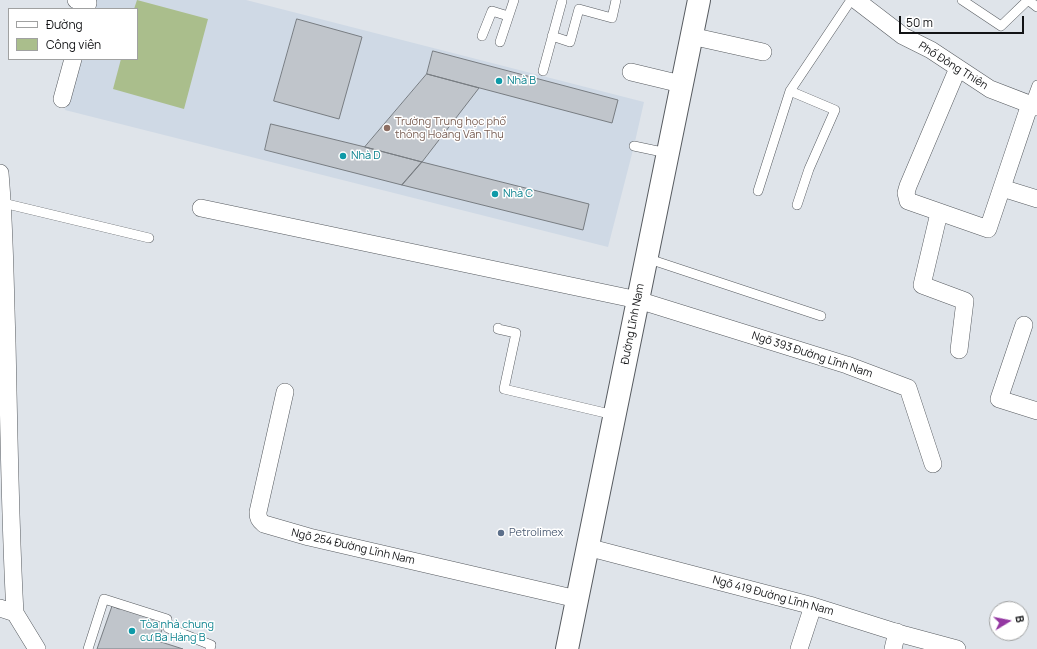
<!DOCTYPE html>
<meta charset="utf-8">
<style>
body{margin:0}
#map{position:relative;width:1037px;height:649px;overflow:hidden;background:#dfe4ea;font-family:Manrope,sans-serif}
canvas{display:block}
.legend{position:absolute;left:8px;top:8px;width:130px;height:52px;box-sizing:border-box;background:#fff;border:1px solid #a0a1a1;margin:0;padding:5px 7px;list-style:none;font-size:12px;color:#121315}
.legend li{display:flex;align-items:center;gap:8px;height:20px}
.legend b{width:20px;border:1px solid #a0a1a1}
.north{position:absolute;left:989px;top:601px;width:40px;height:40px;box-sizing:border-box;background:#fff;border:1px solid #a0a1a1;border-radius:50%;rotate:80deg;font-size:11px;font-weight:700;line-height:16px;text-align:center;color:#121315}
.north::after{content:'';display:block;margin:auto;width:14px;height:18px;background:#9438a2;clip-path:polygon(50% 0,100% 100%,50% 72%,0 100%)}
.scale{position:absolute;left:899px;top:16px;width:125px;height:18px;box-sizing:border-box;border:2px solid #121315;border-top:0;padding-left:5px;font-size:12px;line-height:14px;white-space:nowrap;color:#121315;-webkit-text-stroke:3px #fff;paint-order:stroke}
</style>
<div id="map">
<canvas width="1037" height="649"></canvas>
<ul class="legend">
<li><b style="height:5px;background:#fff"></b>Đường</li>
<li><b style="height:11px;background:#aabe8c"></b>Công viên</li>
</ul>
<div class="north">B</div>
<div class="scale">50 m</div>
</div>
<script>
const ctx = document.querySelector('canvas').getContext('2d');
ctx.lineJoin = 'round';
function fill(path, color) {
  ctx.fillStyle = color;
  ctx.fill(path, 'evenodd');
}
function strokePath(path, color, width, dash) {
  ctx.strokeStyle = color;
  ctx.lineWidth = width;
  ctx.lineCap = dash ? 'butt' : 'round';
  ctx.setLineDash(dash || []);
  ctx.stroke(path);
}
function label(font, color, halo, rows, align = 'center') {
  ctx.font = font + ' Manrope,sans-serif';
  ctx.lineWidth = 3;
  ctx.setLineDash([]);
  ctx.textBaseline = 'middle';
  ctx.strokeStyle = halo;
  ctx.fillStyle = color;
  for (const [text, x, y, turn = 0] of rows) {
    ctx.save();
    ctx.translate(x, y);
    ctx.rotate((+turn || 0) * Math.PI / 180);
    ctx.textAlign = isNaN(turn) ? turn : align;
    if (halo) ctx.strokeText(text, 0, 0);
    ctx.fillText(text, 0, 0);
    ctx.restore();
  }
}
const built = new Path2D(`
 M93 0H246L644 102 634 146 608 247 65 110 78 59H137V9H91Z`);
const green = new Path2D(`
 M137 0 208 19 184 109 113 89 121 59H137V9H134Z`);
const building = new Path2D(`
 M297 19 362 37 339 119 274 101Z
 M433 51 618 100 612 123 427 74Z
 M427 74 479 88 422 162 365 147Z
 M271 124 365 147 422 162 402 185 265 150Z
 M422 162 589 204 583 230 402 185Z
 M120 605 165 621 158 641 183 649H97L112 606 119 609Z`);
const lane = new Path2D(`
 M962 0 1001 26 1028 0 1037 7
 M482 36 492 11 508 16
 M552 36 570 42 579 9 612 18 616 0
 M500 42 514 0
 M543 71 562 1
 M790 91 835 110 809 169 797 205
 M1030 104 1037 85
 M634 146 667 153
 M758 191 790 91 851 0
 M3 203 149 238
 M646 258 821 316
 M498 328V329L516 333 504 389 614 415
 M88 649 104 599 167 619 168 628 211 645 210 649`);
const street = new Path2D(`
 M76 0 88 3 86 9
 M856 0 903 36 931 50 990 89 1037 107
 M691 36 763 52
 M958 68 908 186 906 193 908 201 988 229 1030 104
 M631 72 681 84
 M62 99 73 59
 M0 173C5 229 5 286 7 342 9 433 10 523 15 613
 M1002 188 1037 199
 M201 208 638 300 847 365 908 388 933 464
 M939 213 922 285 965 301 959 350
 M1024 325 999 399 1037 411
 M285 392 258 512C258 518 259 520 264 524L309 537 577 599
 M587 547 813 606 905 635 957 649
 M0 608 15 613 37 649
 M799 649 813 606
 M893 649 897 632`);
const secondary = new Path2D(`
 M567 649 699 0`);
const markers = [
 [499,81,4,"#0f9aa8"],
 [387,128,4,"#8d6e63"],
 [343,156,4,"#0f9aa8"],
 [495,194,4,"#0f9aa8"],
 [501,533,4,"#5c6f8a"],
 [132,631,4,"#0f9aa8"]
];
const streetNames = [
 ["Phố Đông Thiên",953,66,32],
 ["Đường Lĩnh Nam",633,324,-79],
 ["Ngõ 393 Đường Lĩnh Nam",812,355,18],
 ["Ngõ 254 Đường Lĩnh Nam",353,547,13],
 ["Ngõ 419 Đường Lĩnh Nam",773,596,15]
];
const cultureNames = [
 ["Nhà B",507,81],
 ["Nhà D",351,156],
 ["Nhà C",503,194],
 ["Tòa nhà chung",140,625],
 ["cư Ba Hàng B",140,638]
];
const educationNames = [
 ["Trường Trung học phổ",395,122],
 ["thông Hoàng Văn Thụ",395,135]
];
const serviceNames = [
 ["Petrolimex",509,533]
];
fill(built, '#cfd9e5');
fill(green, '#aabe8c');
fill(building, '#c0c5cb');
strokePath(building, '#787d82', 1);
strokePath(lane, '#575b60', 10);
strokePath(street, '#575b60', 18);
strokePath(secondary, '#575b60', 24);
strokePath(lane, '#fff', 9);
strokePath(street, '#fff', 17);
strokePath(secondary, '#fff', 22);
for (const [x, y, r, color] of markers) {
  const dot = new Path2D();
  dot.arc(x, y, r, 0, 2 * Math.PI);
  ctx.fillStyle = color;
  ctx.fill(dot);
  strokePath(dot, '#fff', 1.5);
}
label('11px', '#121315', '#fff', streetNames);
label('11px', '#0d838f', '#fff', cultureNames, 'left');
label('11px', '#785e54', '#fff', educationNames, 'left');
label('11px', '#4e5e75', '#fff', serviceNames, 'left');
</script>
